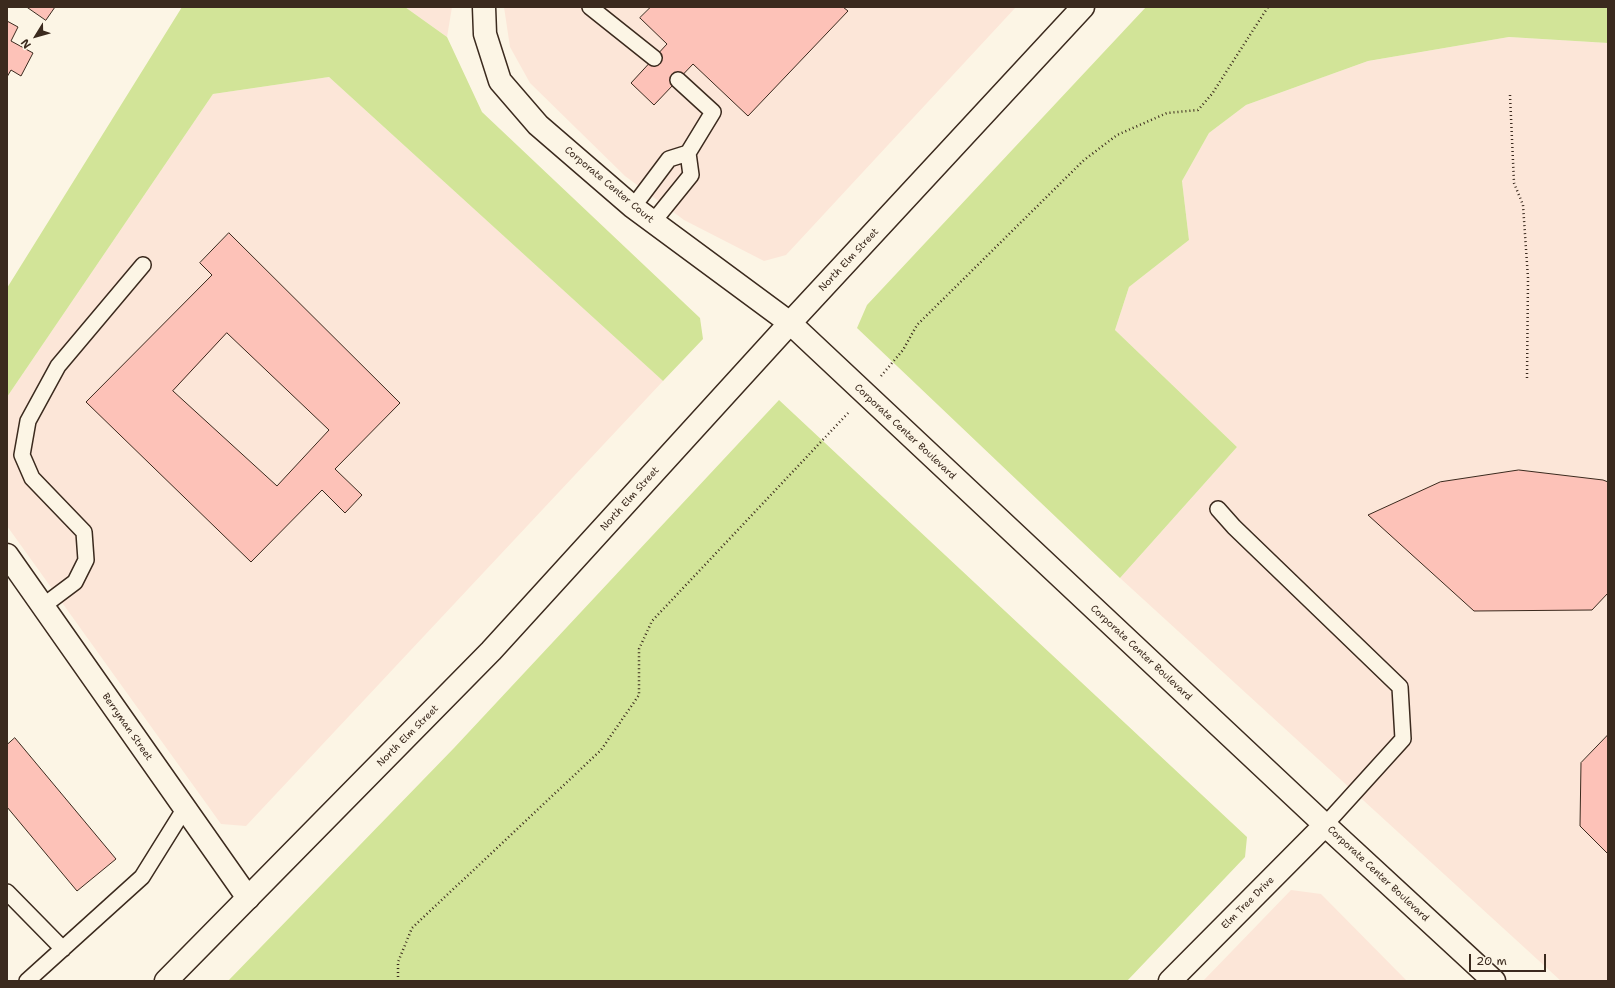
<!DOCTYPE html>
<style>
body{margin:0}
#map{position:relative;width:1615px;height:988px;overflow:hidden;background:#fcf5e5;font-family:"Shantell Sans",sans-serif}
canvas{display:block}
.frame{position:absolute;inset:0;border:8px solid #3b2a1e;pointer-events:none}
.north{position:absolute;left:16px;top:16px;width:40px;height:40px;-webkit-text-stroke:3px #fcf5e5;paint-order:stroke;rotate:233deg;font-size:11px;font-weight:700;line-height:16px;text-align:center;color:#3b2a1e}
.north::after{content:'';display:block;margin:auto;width:14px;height:18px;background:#3b2a1e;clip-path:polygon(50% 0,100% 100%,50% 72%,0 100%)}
.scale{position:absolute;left:1469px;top:954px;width:77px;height:18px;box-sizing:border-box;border:2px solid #3b2a1e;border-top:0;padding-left:5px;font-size:12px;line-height:14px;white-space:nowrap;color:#3b2a1e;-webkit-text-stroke:3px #fcf5e5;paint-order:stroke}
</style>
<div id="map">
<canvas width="1615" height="988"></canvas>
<div class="frame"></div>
<div class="north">N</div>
<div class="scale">20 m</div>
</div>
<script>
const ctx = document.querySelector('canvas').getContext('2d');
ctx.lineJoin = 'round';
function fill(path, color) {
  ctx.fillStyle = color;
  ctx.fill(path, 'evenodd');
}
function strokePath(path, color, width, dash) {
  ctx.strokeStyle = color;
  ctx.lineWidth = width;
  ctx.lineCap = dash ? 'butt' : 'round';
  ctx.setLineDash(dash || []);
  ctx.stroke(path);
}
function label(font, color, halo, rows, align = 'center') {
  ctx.font = font + ' "Shantell Sans",sans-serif';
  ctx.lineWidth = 3;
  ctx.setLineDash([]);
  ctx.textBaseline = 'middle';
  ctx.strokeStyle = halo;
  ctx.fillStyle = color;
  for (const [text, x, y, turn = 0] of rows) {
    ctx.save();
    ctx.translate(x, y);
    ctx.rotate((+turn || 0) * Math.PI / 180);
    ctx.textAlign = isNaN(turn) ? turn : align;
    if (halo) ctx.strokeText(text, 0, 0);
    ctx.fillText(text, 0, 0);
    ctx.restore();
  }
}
const built = new Path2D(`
 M405 7H452L447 37Z
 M504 7H1016L786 255 764 261 684 220 625 176 530 83 510 47Z
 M1509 37 1608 43V981H1561L1120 578 1237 447 1115 330 1129 287 1189 240 1182 181 1209 133 1246 105 1368 61Z
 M329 77 663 381 246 826 221 824 7 526V397L213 94Z
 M1291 890 1321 894 1407 981H1203Z`);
const green = new Path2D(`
 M182 7H405L447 37 482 112 700 318 703 339 663 381 329 77 213 94 7 397V288Z
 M1146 7H1608V43L1509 37 1368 61 1246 105 1209 133 1182 181 1189 240 1129 287 1115 330 1237 447 1120 578 857 328 867 305Z
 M779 400 1247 837 1245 857 1127 981H228L454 748Z`);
const building = new Path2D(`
 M27 7H55L46 20Z
 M651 7H843L848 11 748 116 693 64 654 105 631 83 667 44 640 18Z
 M7 21 18 27 11 41 33 53 21 76 11 70 7 77Z
 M229 233 400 403 335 469 362 495 345 513 322 490 251 562 86 402 212 275 200 263ZM227 333 329 430 277 486 173 391Z
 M1519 470 1603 480 1608 482V593L1592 610 1474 611 1368 515 1440 482Z
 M1608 735V854L1580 826 1581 763Z
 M15 738 116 859 77 891 7 807V745Z`);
const path = new Path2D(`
 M1510 95 1514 183 1523 205 1528 278 1527 379
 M881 376 903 350 917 325 1084 160 1117 135 1167 113 1198 110 1212 94 1268 7
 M398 981V962L412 928 601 750 639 695V649L652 621 850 411`);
const service = new Path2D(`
 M590 7 654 58
 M678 80 713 112 688 153
 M633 207 669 159 688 153 691 175 653 222
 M1218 509 1234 527 1400 687 1403 739 1325 825
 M43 606 75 582 86 560 84 532 32 478 22 455 28 421 58 366 143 265
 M7 892 63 949
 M27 981 142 877 185 808`);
const minor = new Path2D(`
 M484 7 485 34 500 81 538 125 633 207 790 323 1325 825 1494 981
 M7 555 248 898
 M1170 981 1325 825`);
const secondary = new Path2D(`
 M166 981 491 651 790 323 1083 7`);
const streetNames = [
 ["Corporate Center Court",609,185,40],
 ["North Elm Street",849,260,-47],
 ["Corporate Center Boulevard",905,432,43],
 ["North Elm Street",630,499,-48],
 ["Corporate Center Boulevard",1141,653,43],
 ["Berryman Street",127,727,55],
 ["North Elm Street",408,736,-45],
 ["Corporate Center Boulevard",1378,874,43],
 ["Elm Tree Drive",1248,903,-45]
];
fill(built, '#fce6d8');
fill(green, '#d2e498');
fill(building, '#fdc2b8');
strokePath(building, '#3b2a1e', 1);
strokePath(service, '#3b2a1e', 18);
strokePath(minor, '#3b2a1e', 25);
strokePath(secondary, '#3b2a1e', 25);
strokePath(path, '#3b2a1e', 2.5, [1, 3]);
strokePath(service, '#fcf5e5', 15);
strokePath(minor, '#fcf5e5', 22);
strokePath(secondary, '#fcf5e5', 22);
label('10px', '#3b2a1e', '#fcf5e5', streetNames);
</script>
